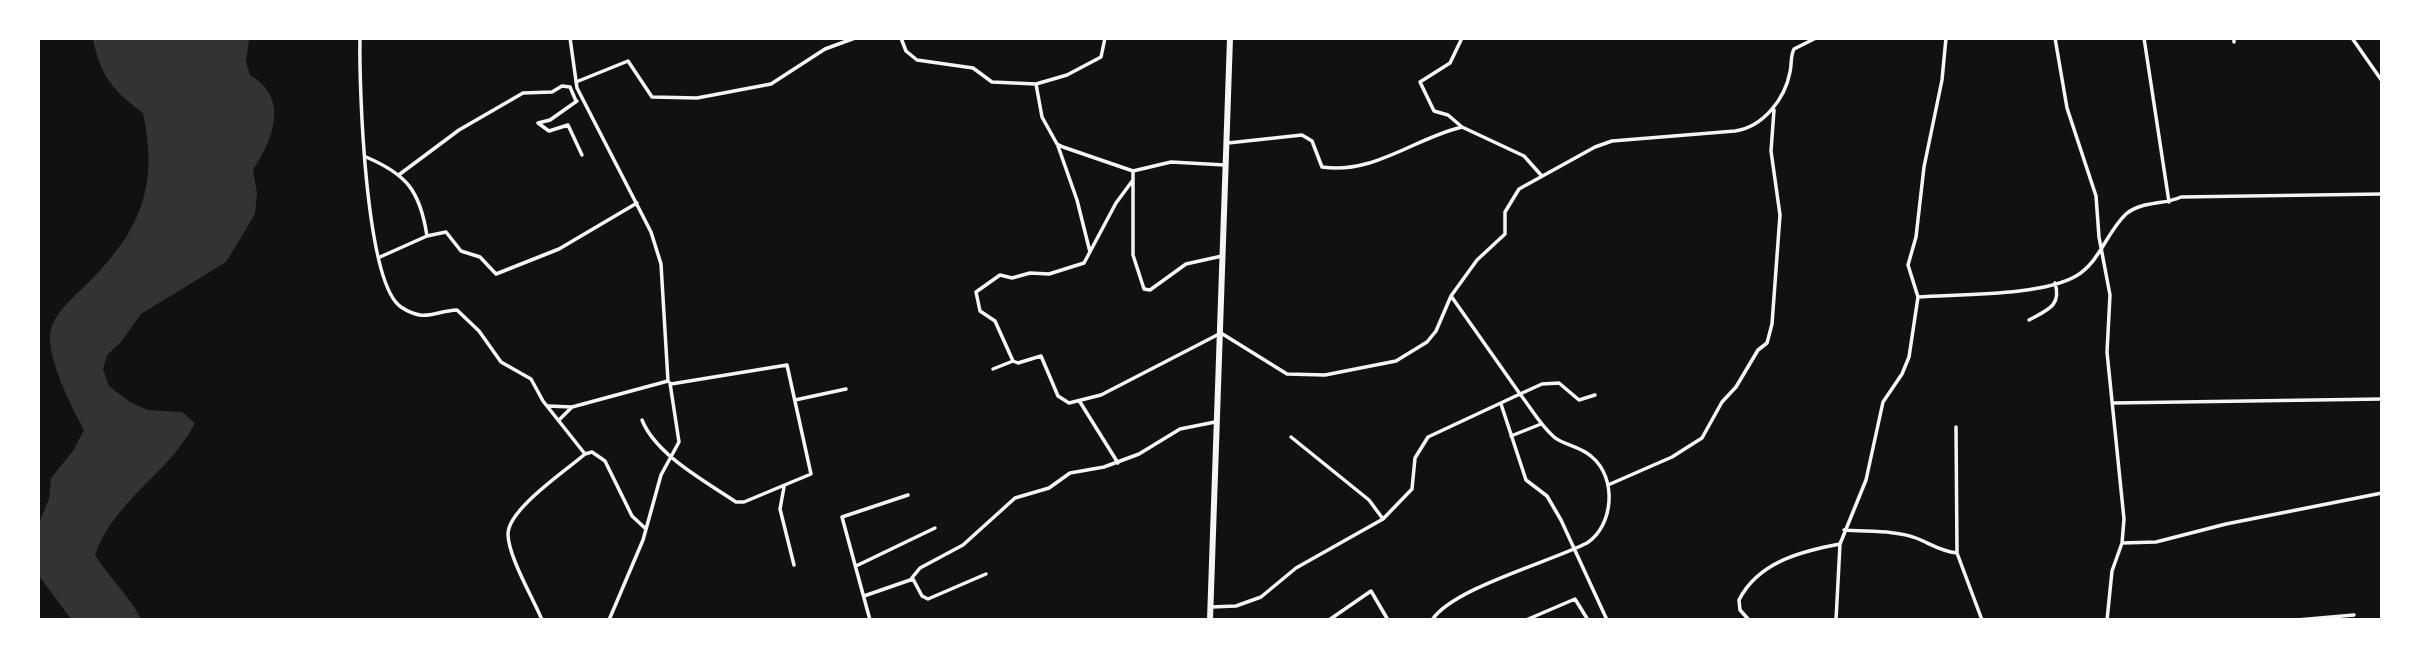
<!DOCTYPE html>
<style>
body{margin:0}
#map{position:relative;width:2420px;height:658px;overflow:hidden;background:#111;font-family:Figtree,sans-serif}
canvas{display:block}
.frame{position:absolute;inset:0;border:40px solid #fff;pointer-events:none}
</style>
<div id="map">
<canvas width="2420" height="658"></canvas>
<div class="frame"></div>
</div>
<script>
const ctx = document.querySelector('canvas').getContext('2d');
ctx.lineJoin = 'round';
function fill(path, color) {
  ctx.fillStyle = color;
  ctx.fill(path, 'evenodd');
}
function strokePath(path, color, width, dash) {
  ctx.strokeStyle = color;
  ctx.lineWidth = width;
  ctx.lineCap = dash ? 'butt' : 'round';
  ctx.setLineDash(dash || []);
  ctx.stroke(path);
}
const water = new Path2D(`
 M93 39H249L246 62 250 75C290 98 273 140 253 170L257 193 255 214 226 262 141 314 121 342 107 355 103 369 109 386 130 402 148 410 182 412 195 423C170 473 113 501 95 555 109 578 129 595 141 619H71L39 576V523L49 499 51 478 73 451 84 430C72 408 44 354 51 329 56 311 75 296 88 283 140 231 159 187 143 113 114 92 100 76 93 39Z`);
const minor = new Path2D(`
 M360 38C359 85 365 283 401 307 425 323 434 311 457 310L479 331 501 362 531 379 543 401 585 454 592 452 605 461 632 516 646 529
 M901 38 906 51 917 60 973 68 992 82 1036 84 1042 117 1057 144 1063 147 1133 171 1171 162 1225 165
 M1462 38 1450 63 1420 82 1434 111 1448 115 1462 127
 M2055 38 2067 108 2096 196 2099 237 2110 295 2107 352 2124 519 2122 543 2112 571 2107 620
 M2144 38 2169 202
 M2234 38V42
 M2352 38 2382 81
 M576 82 628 61 652 97 697 98 771 84 825 49 855 38
 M1036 84 1067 75 1101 57 1105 38
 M577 101 550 120 538 123 549 131 568 125 582 155
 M1228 143 1302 135 1312 141 1322 167C1373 175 1415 138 1462 127L1524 156 1541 175
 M1058 146 1077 200 1090 252
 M366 157C406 174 420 190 427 236L380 257
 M1133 171V255L1144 289 1150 290 1186 264 1222 256
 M400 174 459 130 523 93 552 92 562 86 570 87 576 101
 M427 236 446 232 461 251 480 257 496 274 559 249 637 203
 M1451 296 1520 394 1542 384 1559 383 1579 400 1595 395
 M1918 297C1959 294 2042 296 2076 276 2100 262 2106 233 2126 214 2141 201 2164 205 2181 197L2382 194
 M2029 320C2047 310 2062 306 2055 283
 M1013 361 995 321 980 311 976 292 1000 275 1012 278 1030 273 1049 274 1084 263 1116 203 1133 180
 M993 369 1013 361 1018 363 1041 356 1058 396 1069 403 1101 395 1221 333 1287 374 1325 375 1396 361 1427 342 1436 331 1451 296 1477 260 1505 234V212L1519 189 1595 147 1612 141 1735 131C1763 127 1785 99 1790 72 1792 64 1790 57 1794 49L1816 38
 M795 400 846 389
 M1080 402 1118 463
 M2113 403 2382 399
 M1501 404 1526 480 1547 496 1561 520 1607 620
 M548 406 572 407 668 381 661 264 651 232 577 88 570 38
 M560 419 572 407
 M642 420C656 455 705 481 736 502H744L811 474 787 365 671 384
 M1956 427 1957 553 1982 620
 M1511 436 1541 424
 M1291 437 1369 500 1383 519
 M1608 485 1672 457 1702 438 1722 402 1736 387 1758 350 1767 343 1772 324 1780 215 1771 151 1774 110
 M784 487 780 509 794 565
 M1844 530C1866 532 1896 530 1916 538 1931 544 1940 551 1957 553
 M2122 543 2156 542 2226 524 2382 493
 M856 566 935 528
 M911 579 920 568 963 545 1015 498 1049 488 1070 473 1104 467 1139 454 1180 429 1215 422
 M864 596 913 579 922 596 928 599 986 574
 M1211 607 1236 606 1261 597 1296 568 1383 519 1412 489 1415 458 1428 437 1520 394C1531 408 1540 425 1554 437 1563 445 1580 446 1592 457 1617 478 1614 525 1587 543 1550 562 1453 588 1432 620
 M542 620C533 598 508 556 508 534 508 509 567 470 585 454
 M609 620 643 540 661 475 679 442 670 383
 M870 620 842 517 908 495
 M1329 620 1371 591 1388 620
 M1526 620 1575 599 1588 620
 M1749 620 1740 610 1739 600C1758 562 1802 551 1840 544
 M1836 620 1840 544 1866 480 1883 402 1902 374 1909 357 1918 297 1908 265 1916 237 1924 167 1942 80 1946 38
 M2297 620 2354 615`);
const trunk = new Path2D(`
 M1210 620 1230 38`);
fill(water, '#333');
strokePath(minor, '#f5f5f5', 3.5);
strokePath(trunk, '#f5f5f5', 6);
</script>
